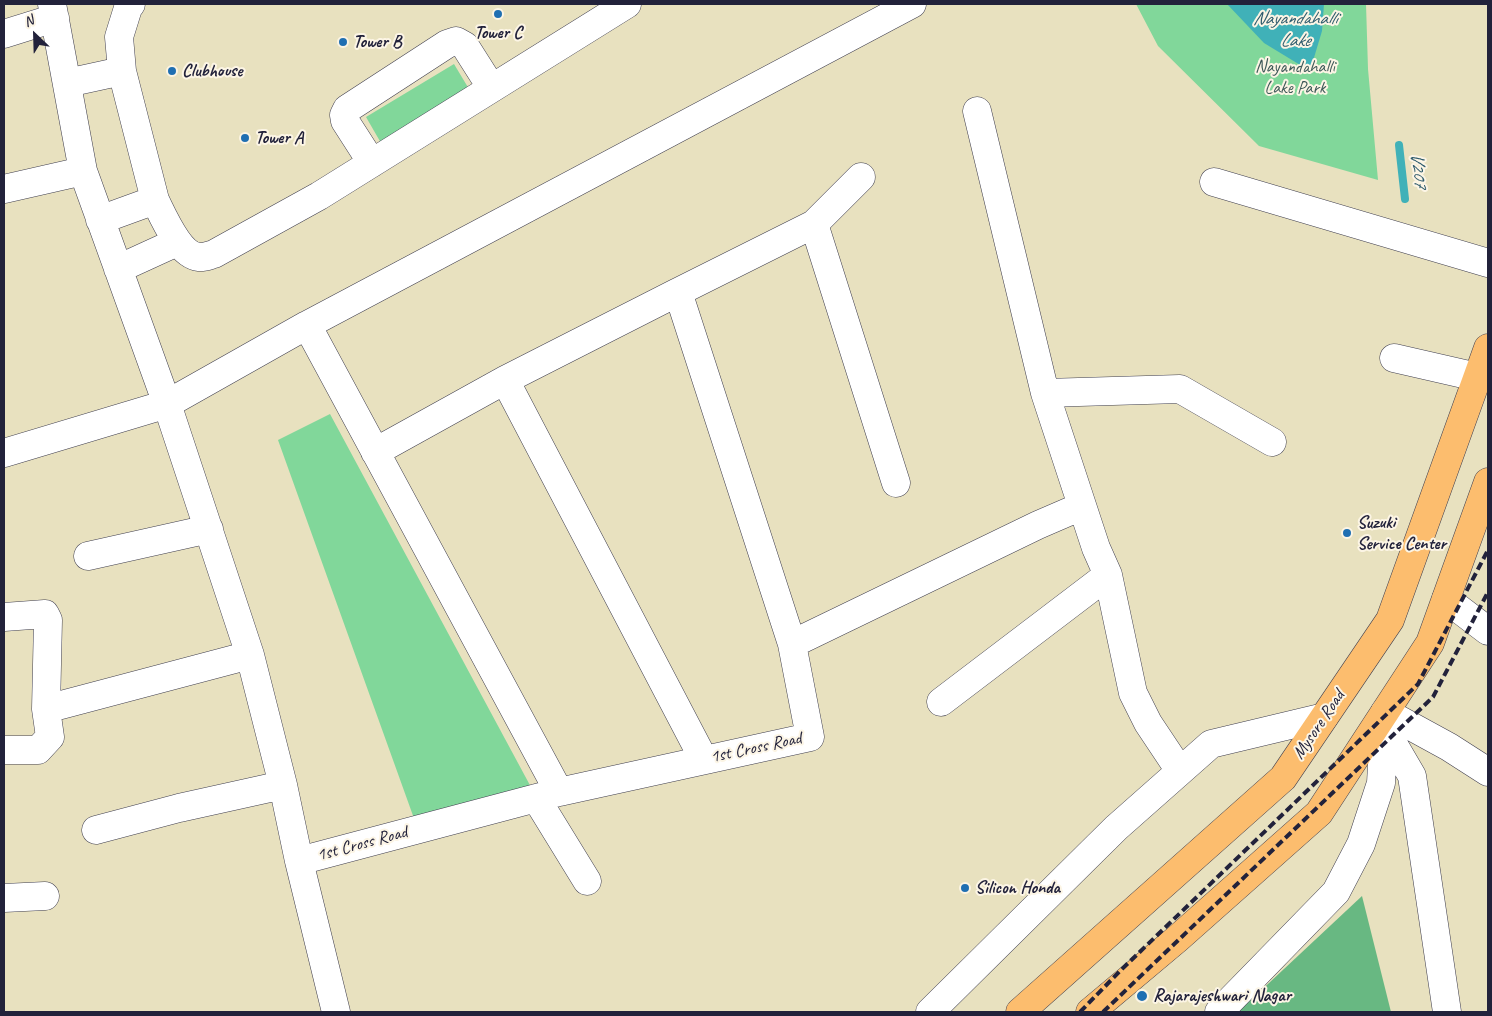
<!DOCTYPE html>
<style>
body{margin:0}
#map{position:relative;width:1492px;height:1016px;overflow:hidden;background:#e8e1bf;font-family:Caveat,sans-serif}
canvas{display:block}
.frame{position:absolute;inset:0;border:5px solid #22223b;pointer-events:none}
.north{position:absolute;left:10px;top:10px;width:50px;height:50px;-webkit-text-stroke:4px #fcf5e5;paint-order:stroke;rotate:336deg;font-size:14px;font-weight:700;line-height:20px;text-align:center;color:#22223b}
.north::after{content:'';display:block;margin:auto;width:18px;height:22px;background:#22223b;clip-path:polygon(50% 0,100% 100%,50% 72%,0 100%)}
</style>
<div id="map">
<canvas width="1492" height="1016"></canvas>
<div class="frame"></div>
<div class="north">N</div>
</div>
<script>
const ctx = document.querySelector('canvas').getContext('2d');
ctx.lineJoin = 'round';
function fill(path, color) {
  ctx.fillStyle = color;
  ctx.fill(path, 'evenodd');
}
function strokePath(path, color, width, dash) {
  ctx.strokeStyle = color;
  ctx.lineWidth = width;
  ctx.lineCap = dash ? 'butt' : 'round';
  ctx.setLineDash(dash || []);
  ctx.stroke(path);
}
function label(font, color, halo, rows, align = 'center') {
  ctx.font = font + ' Caveat,sans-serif';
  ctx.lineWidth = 4;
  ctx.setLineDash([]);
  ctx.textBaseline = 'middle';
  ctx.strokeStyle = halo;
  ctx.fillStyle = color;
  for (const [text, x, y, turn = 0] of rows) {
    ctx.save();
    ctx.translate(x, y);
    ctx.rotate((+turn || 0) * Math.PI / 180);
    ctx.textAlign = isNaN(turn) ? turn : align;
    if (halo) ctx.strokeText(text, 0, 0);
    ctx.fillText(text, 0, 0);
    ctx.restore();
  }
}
const green = new Path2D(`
 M1136 4H1366L1368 69 1378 180 1259 146 1158 46Z
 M454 64 469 89 381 143 366 117Z
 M330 414 532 789 416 824 278 440Z`);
const forest = new Path2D(`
 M1362 896 1391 1012H1238Z`);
const water = new Path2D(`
 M1227 4H1324L1322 31 1310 71 1264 43Z`);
const stream = new Path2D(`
 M1399 145 1405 199`);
const minor = new Path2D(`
 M52 4 83 171 167 404 250 655 283 785 299 861 336 1012
 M4 34 55 18
 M67 83 122 71
 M977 111 1045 393 1096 548 1108 575 1133 693 1148 723 1180 771
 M372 163 345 121 344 115 347 109 447 44 456 41 465 46 491 87
 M1214 182 1488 263
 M4 189 83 171
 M155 200C163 216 179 255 199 257 203 258 210 255 214 254L319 196 627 4
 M100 220 155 200 122 71 119 37 128 8 131 4
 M814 224 896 483
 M118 269 177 242
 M307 325 559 792
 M1394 358 1477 377
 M505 380 704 760
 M1045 393 1180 389 1272 442
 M375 452 505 380 678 292
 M4 453 167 404 307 325 912 4
 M88 556 209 529
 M1446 599 1488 631
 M4 617 45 614 48 620 46 709 50 737 38 750H4
 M792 644 678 292 814 224 861 177
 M941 702 1108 575
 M46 709 250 655
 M1384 728 1412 776 1447 1012
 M536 798 587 881
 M96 830 179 808 283 785
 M299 861 559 792 810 737 792 644 1038 525 1082 506
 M4 898 45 896
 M930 1012 1116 828 1211 744 1324 717
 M1219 1012 1336 892 1361 844 1381 783 1385 712 1449 747 1488 772`);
const highway = new Path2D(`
 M1020 1012 1283 778 1390 620 1488 348
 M1090 1012 1177 939 1319 813 1430 643 1488 482`);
const rail = new Path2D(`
 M1080 1012 1121 970 1418 684 1488 550
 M1103 1012 1433 697 1488 592`);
const markers = [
 [498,14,5,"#1f6fb2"],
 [343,42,5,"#1f6fb2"],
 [172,71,5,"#1f6fb2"],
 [245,138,5,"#1f6fb2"],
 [1347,533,5,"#1f6fb2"],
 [965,888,5,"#1f6fb2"],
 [1142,996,6,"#1f6fb2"]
];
const poiNames = [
 ["Tower C",498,33,"center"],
 ["Tower B",353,42],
 ["Clubhouse",182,71],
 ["Tower A",255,138],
 ["Suzuki",1357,523],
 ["Service Center",1357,544],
 ["Silicon Honda",975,888],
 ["Rajarajeshwari Nagar",1153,996]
];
const parkNames = [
 ["Nayandahalli",1295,67],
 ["Lake Park",1295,88]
];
const streetNames = [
 ["Mysore Road",1319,725,-56],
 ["1st Cross Road",756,748,-12],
 ["1st Cross Road",362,844,-15]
];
const waterNames = [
 ["Nayandahalli",1295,19],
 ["Lake",1295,41],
 ["V207",1418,170,83]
];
fill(green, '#81d79a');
fill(forest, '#68b882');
fill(water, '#40b1b8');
strokePath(stream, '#40b1b8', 8);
strokePath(minor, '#403f4f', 29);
strokePath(highway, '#403f4f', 29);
strokePath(minor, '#fff', 28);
strokePath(highway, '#fcbd6e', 28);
strokePath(rail, '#22223b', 4, [8, 4]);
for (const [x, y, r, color] of markers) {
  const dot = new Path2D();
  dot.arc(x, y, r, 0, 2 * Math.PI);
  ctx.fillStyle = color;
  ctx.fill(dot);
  strokePath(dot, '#fcf5e5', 2);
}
label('bold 18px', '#22223b', '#fcf5e5', poiNames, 'left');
label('18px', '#3e5858', '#fcf5e5', parkNames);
label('18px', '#22223b', '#fcf5e5', streetNames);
label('italic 19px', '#2e5b6d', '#fcf5e5', waterNames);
</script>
